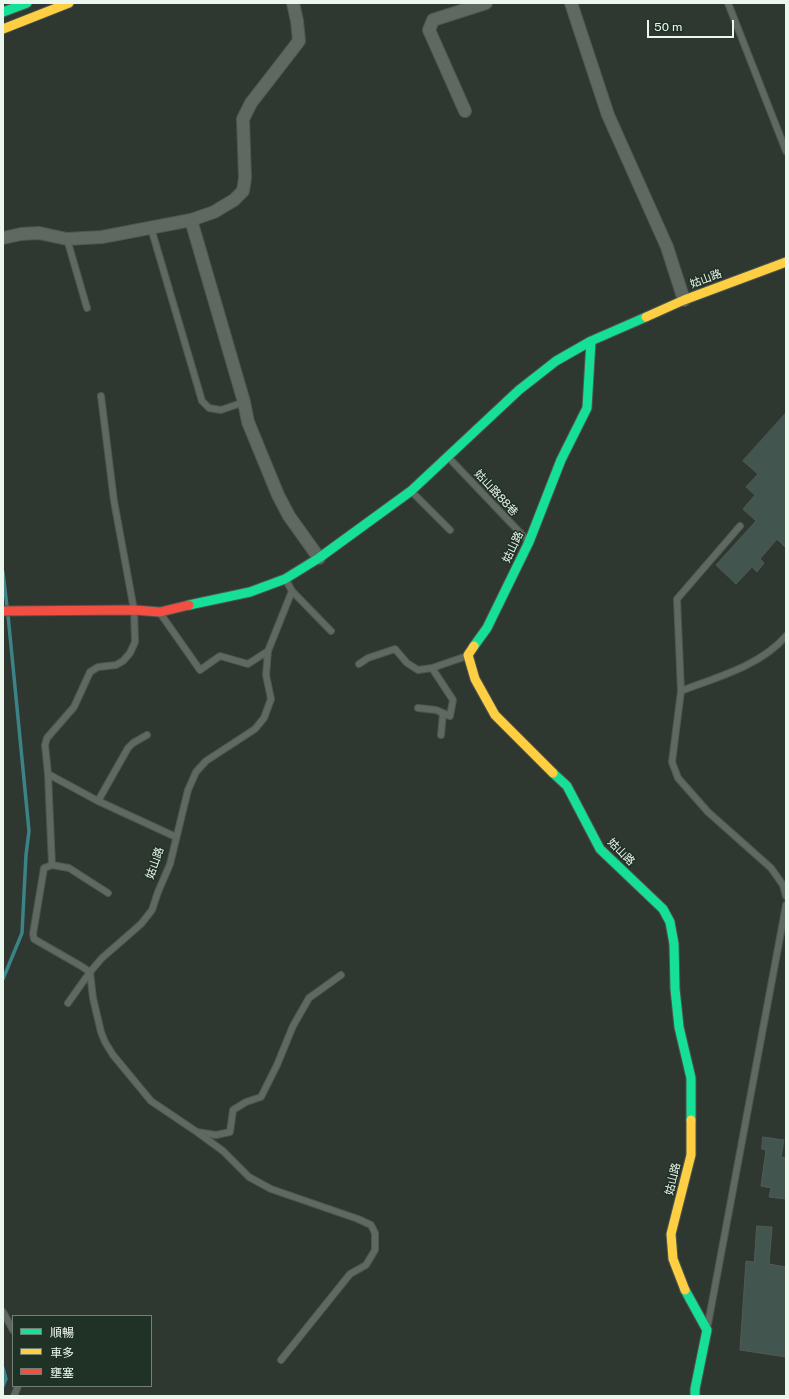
<!DOCTYPE html>
<meta charset="utf-8">
<style>
body{margin:0}
#map{position:relative;width:789px;height:1399px;overflow:hidden;background:#2e3730;font-family:"Public Sans","Noto Sans TC",sans-serif}
canvas{display:block}
.frame{position:absolute;inset:0;border:4px solid #ebf6ed;pointer-events:none}
.legend{position:absolute;left:12px;top:1315px;width:140px;height:72px;box-sizing:border-box;background:#203125;border:1px solid #718075;margin:0;padding:5px 7px;list-style:none;font-size:12px;color:#ebf6ed}
.legend li{display:flex;align-items:center;gap:8px;height:20px}
.legend b{width:20px;border:1px solid #718075}
.scale{position:absolute;left:647px;top:20px;width:87px;height:18px;box-sizing:border-box;border:2px solid #ebf6ed;border-top:0;padding-left:5px;font-size:12px;line-height:14px;white-space:nowrap;color:#ebf6ed;-webkit-text-stroke:3px #203125;paint-order:stroke}
</style>
<div id="map">
<canvas width="789" height="1399"></canvas>
<div class="frame"></div>
<ul class="legend">
<li><b style="height:5px;background:#16e098"></b>順暢</li>
<li><b style="height:5px;background:#ffcf43"></b>車多</li>
<li><b style="height:5px;background:#f24e42"></b>壅塞</li>
</ul>
<div class="scale">50 m</div>
</div>
<script>
const ctx = document.querySelector('canvas').getContext('2d');
ctx.lineJoin = 'round';
function strokePath(path, color, width, dash) {
  ctx.strokeStyle = color;
  ctx.lineWidth = width;
  ctx.lineCap = dash ? 'butt' : 'round';
  ctx.setLineDash(dash || []);
  ctx.stroke(path);
}
function fill(path, color) {
  ctx.fillStyle = color;
  ctx.fill(path, 'evenodd');
}
function label(font, color, halo, rows, align = 'center') {
  ctx.font = font + ' "Public Sans","Noto Sans TC",sans-serif';
  ctx.lineWidth = 3;
  ctx.setLineDash([]);
  ctx.textBaseline = 'middle';
  ctx.strokeStyle = halo;
  ctx.fillStyle = color;
  for (const [text, x, y, turn = 0] of rows) {
    ctx.save();
    ctx.translate(x, y);
    ctx.rotate((+turn || 0) * Math.PI / 180);
    ctx.textAlign = isNaN(turn) ? turn : align;
    if (halo) ctx.strokeText(text, 0, 0);
    ctx.fillText(text, 0, 0);
    ctx.restore();
  }
}
const stream = new Path2D(`
 M3 572 7 607
 M3 979 22 933 26 855 29 831 8 615
 M3 1368 6 1379 3 1386`);
const building = new Path2D(`
 M786 413V548L777 539 760 559 764 563 757 572 752 567 736 584 716 565 756 521 743 509 755 495 746 487 758 474 743 461Z
 M763 1137 784 1140 781 1157 786 1158V1199L769 1197 771 1188 761 1186 766 1150 762 1149Z
 M757 1226 772 1227 769 1264 786 1267V1357L740 1350 746 1261 754 1262Z`);
const lane = new Path2D(`
 M728 3 786 151
 M151 228 202 401 209 408 221 410 244 402
 M67 239 87 308
 M101 396 114 501 134 610 135 642 130 653 123 661 116 665 98 667 90 672 74 707 47 738 45 745 48 774 52 865 69 868 108 893
 M448 457 528 541
 M412 492 450 530
 M740 526 677 599 681 691 672 762 678 778 708 812 771 868 783 885 786 896
 M292 591 331 631
 M160 613 200 670 220 656 248 664 268 651
 M359 664 368 658 395 649 407 663 418 670 432 668 467 656
 M681 691C717 677 760 666 786 636
 M418 708 436 710 450 716 453 700 432 668
 M441 735 443 713
 M48 774 98 801 176 837
 M98 801 128 748 133 743 147 735
 M52 865 44 868 33 934 34 939 81 966 90 972 68 1003
 M197 1132 151 1101 113 1055 105 1042 101 1032 93 998 90 972 102 958 141 924 152 910 158 892 170 864 188 790 196 772 206 761 255 729 264 718 271 699 266 675 268 651 292 591 286 580
 M3 1312 13 1330
 M708 1324 786 905
 M281 1360 350 1274 366 1265 375 1250V1233L371 1225 358 1219 271 1189 249 1177 223 1151 197 1132 216 1135 230 1132 233 1110 246 1102 261 1097 277 1065 293 1026 309 998 341 975
 M14 1396 18 1386`);
const street = new Path2D(`
 M571 3 608 115 667 247 684 300
 M465 111 429 30 433 20 486 3
 M191 220 244 402 248 422 278 495 289 516 319 558
 M3 238 21 234 39 233 67 239 102 237 191 220 214 212 234 200 243 191 245 178 243 119 251 103 299 41 297 21 293 3`);
const fast = new Path2D(`
 M3 12 27 3
 M189 605 250 592 285 579 319 558 411 491 519 390 556 361 591 341 646 317
 M474 646 487 628 529 542 561 460 587 408 591 341
 M553 773 567 786 600 849 663 909 670 922 674 944 675 989 679 1027 691 1078V1120
 M685 1290 707 1330 695 1389V1396`);
const slow = new Path2D(`
 M3 29 69 3
 M646 317 684 300 786 262
 M474 646 468 655 475 679 495 715 553 773
 M685 1290 673 1259 671 1234 691 1155V1120`);
const jam = new Path2D(`
 M3 611 134 610 160 612 189 605`);
const streetNames = [
 ["姑山路",706,279,-21],
 ["姑山路88巷",496,493,47],
 ["姑山路",513,547,-65],
 ["姑山路",621,852,45],
 ["姑山路",155,863,-71],
 ["姑山路",673,1179,-77]
];
strokePath(stream, '#3b8386', 3.5);
fill(building, '#42554f');
strokePath(building, '#515a55', 1);
strokePath(lane, '#4d564f', 8);
strokePath(street, '#4d564f', 14);
strokePath(fast, '#4d564f', 11);
strokePath(slow, '#4d564f', 11);
strokePath(jam, '#4d564f', 11);
strokePath(lane, '#5f6861', 6);
strokePath(street, '#5f6861', 12);
strokePath(fast, '#16e098', 9);
strokePath(slow, '#ffcf43', 9);
strokePath(jam, '#f24e42', 9);
label('11px', '#ebf6ed', '#203125', streetNames);
</script>
